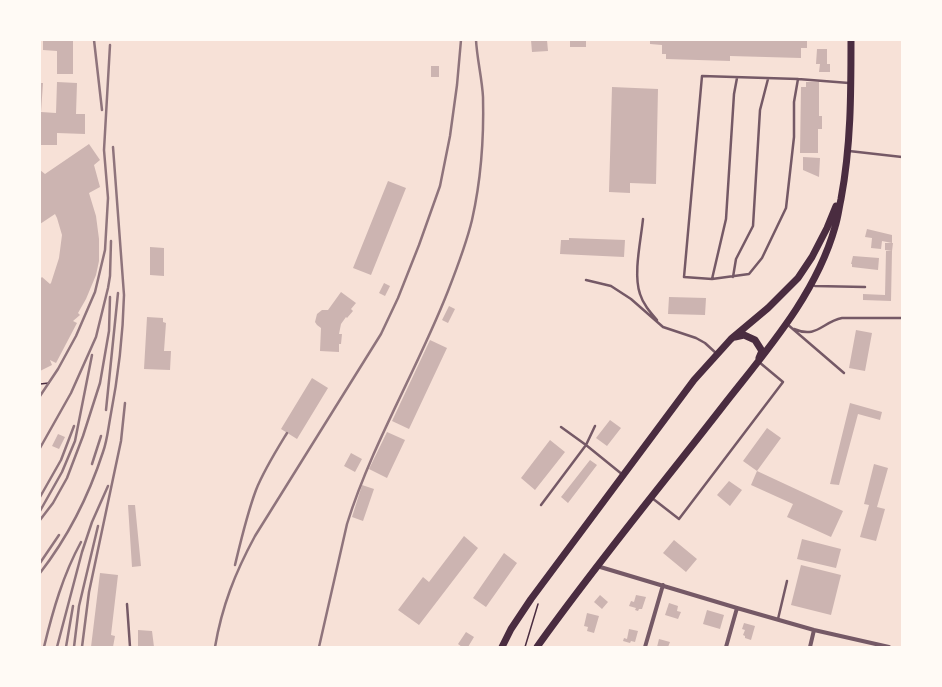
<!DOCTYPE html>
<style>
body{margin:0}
#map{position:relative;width:942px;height:687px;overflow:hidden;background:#f7e1d7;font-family:"Exo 2",sans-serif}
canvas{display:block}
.frame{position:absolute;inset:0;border:41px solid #fffaf5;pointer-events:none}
</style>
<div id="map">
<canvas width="942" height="687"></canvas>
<div class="frame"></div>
</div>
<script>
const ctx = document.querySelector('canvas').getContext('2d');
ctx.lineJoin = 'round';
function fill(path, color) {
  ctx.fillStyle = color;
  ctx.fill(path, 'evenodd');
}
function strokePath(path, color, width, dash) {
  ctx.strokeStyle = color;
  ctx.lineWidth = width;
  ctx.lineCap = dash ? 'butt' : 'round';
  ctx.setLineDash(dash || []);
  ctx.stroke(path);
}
const building = new Path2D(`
 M43 40H73V74H57V51L43 50Z
 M531 40H547L548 51 532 52Z
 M570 40H586V47H570Z
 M650 40H807V48H801V58L730 56V61L666 59V54H662V45L650 44Z
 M817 49H827V64H830V72H819L820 64H816Z
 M431 66H439V77H431Z
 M57 82 77 83 76 114H85V134L57 133V145H40V83H43L41 112 56 113Z
 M806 82H819V116H822V129H818V153H800L801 87H806Z
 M612 87 658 89 656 184 630 183V193L609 192Z
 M89 144 100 160 94 165 100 187 89 193 96 216 99 239V261L96 275 86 299 78 313 80 315 73 321 77 323 56 363 50 360 52 365 40 371V279L42 277 50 284 51 283 59 258 62 235 57 218 55 214 40 224V170L45 174Z
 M803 157 820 158 819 177 803 170Z
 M388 181 406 188 371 275 353 268Z
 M867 229 892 235V243L882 241 881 249 871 248 872 238 865 237Z
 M569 238 625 240 624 257 560 254 561 240H569Z
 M885 243H893L892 251 885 250Z
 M150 247 164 248V276L150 275Z
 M886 251H892L891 301 863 300V294L885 295Z
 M853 256 879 258 878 270 852 267V264H851Z
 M384 283 390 286 385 296 379 293Z
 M341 292 356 303 351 309 353 311 347 318 346 317 341 324 339 334H342L341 344H339V352L320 351 321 328 317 325 315 322 317 314 322 310H328Z
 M669 297 706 298 705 315 668 314Z
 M449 306 455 309 448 323 442 320Z
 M147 317 163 318V322L166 323 164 351H171L170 370 144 369Z
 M856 330 872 333 865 371 849 368Z
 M430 340 447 348 409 429 392 421Z
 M312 378 328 388 297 439 281 429Z
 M850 403 882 412 880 420 858 414 839 485 830 484Z
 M610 420 621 428 607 446 596 438Z
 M767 428 781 438 757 471 743 461Z
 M387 432 405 440 387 478 369 469Z
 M58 434 65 437 59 449 52 446Z
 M550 440 565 452 535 490 521 478Z
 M351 453 362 459 355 472 344 466Z
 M590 460 597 465 568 503 561 497Z
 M874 464 888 468 877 507 885 509 876 541 860 537 869 505 864 504Z
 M757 471 843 511 831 537 787 517 793 504 751 485Z
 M729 481 742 490 730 506 717 495Z
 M362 485 374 489 363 521 352 517Z
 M128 505H135L141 566 132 567Z
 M464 536 478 548 419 625 398 610 423 577 429 582Z
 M802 539 841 549 836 568 797 559Z
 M674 540 697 559 686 572 663 553Z
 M504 553 517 563 486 607 473 598Z
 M801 565 841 575 831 615 791 605Z
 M100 573 118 575 111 635 115 636 113 647H91Z
 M600 595 608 602 602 609 594 602Z
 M636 595 646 597 642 609H639L638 611 635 610 636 608 629 606 631 601 634 602Z
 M669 603 678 606 677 611 681 612 678 619 665 615Z
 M707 610 724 615 720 629 703 624Z
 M587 613 599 616 594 633 587 631 588 627 584 626Z
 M744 623 755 626 751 640 745 638V636L743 635 745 630 742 629Z
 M629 629 638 631 635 642 631 641 630 643 623 641 624 638 627 639Z
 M138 630 152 631 154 647 138 646Z
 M466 632 474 637 468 647H462L458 644Z
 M659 639 670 642 668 647H657Z`);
const path = new Path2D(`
 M40 384 49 383
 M525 647 538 604`);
const service = new Path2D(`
 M798 79 794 102V137L786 208 762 258 749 274 712 279 684 277 702 76 798 79 849 83
 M849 151 902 157
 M643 219C641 240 633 274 640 294 643 304 650 312 657 320
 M733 277 736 259 753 226 760 110 768 79
 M712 279 726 219 734 94 737 78
 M586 280 611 286 631 299 663 327 696 338 705 343 717 354
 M811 284 815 286 865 287
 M787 324 844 373
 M794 329C817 339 822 322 842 318H902
 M561 427 586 445 595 426
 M652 498 679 519 783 382 759 362
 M541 505 586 445 623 475
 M127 604 130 647
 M778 619 787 581`);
const minor = new Path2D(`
 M597 566 737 608 814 630 889 647
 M645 647 663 585
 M726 647 737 608
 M810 647 814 630`);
const secondary = new Path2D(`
 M735 337 744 335 755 340 762 351 759 358
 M502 647 511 629 531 599 694 380 731 339 768 308 798 278 812 257 827 228 836 206
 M537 647C596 564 661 486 723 406 766 351 816 295 835 227 838 218 839 208 841 199 851 146 851 93 851 40`);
const rail = new Path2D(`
 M94 40 102 110
 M40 396 58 369 76 336 95 292 105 250 108 198 104 150 110 45
 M106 410 118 293
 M40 448 71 393 96 337 108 288 110 276 111 241
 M92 464 101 436
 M40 497 61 460 74 426
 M40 511 62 472 75 441 92 355
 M40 520 53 503 67 478 83 436 100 383 109 331 110 297
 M40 563 59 535
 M235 565C241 540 247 514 256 490 264 470 276 451 287 433
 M40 573C68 537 89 495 103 452 107 441 108 430 110 419 118 378 123 336 124 295L113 147
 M44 647C53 610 63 575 81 542
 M57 647 82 552 92 522 108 486
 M66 647 73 606
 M74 647 79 606 98 526
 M82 647 89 592 121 441 125 403
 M215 647C222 606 235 573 255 536L381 334 398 298 419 245 440 186 450 136 457 85 461 40
 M319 647 347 524C372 444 417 370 448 291 457 268 466 245 472 220 481 180 484 137 483 97 482 78 477 59 476 40`);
fill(building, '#ccb4b1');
strokePath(path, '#4a2c40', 1.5);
strokePath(service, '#755966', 2.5);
strokePath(minor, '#755966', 4);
strokePath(secondary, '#4a2c40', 7);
strokePath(rail, '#8f747c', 2.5);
</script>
